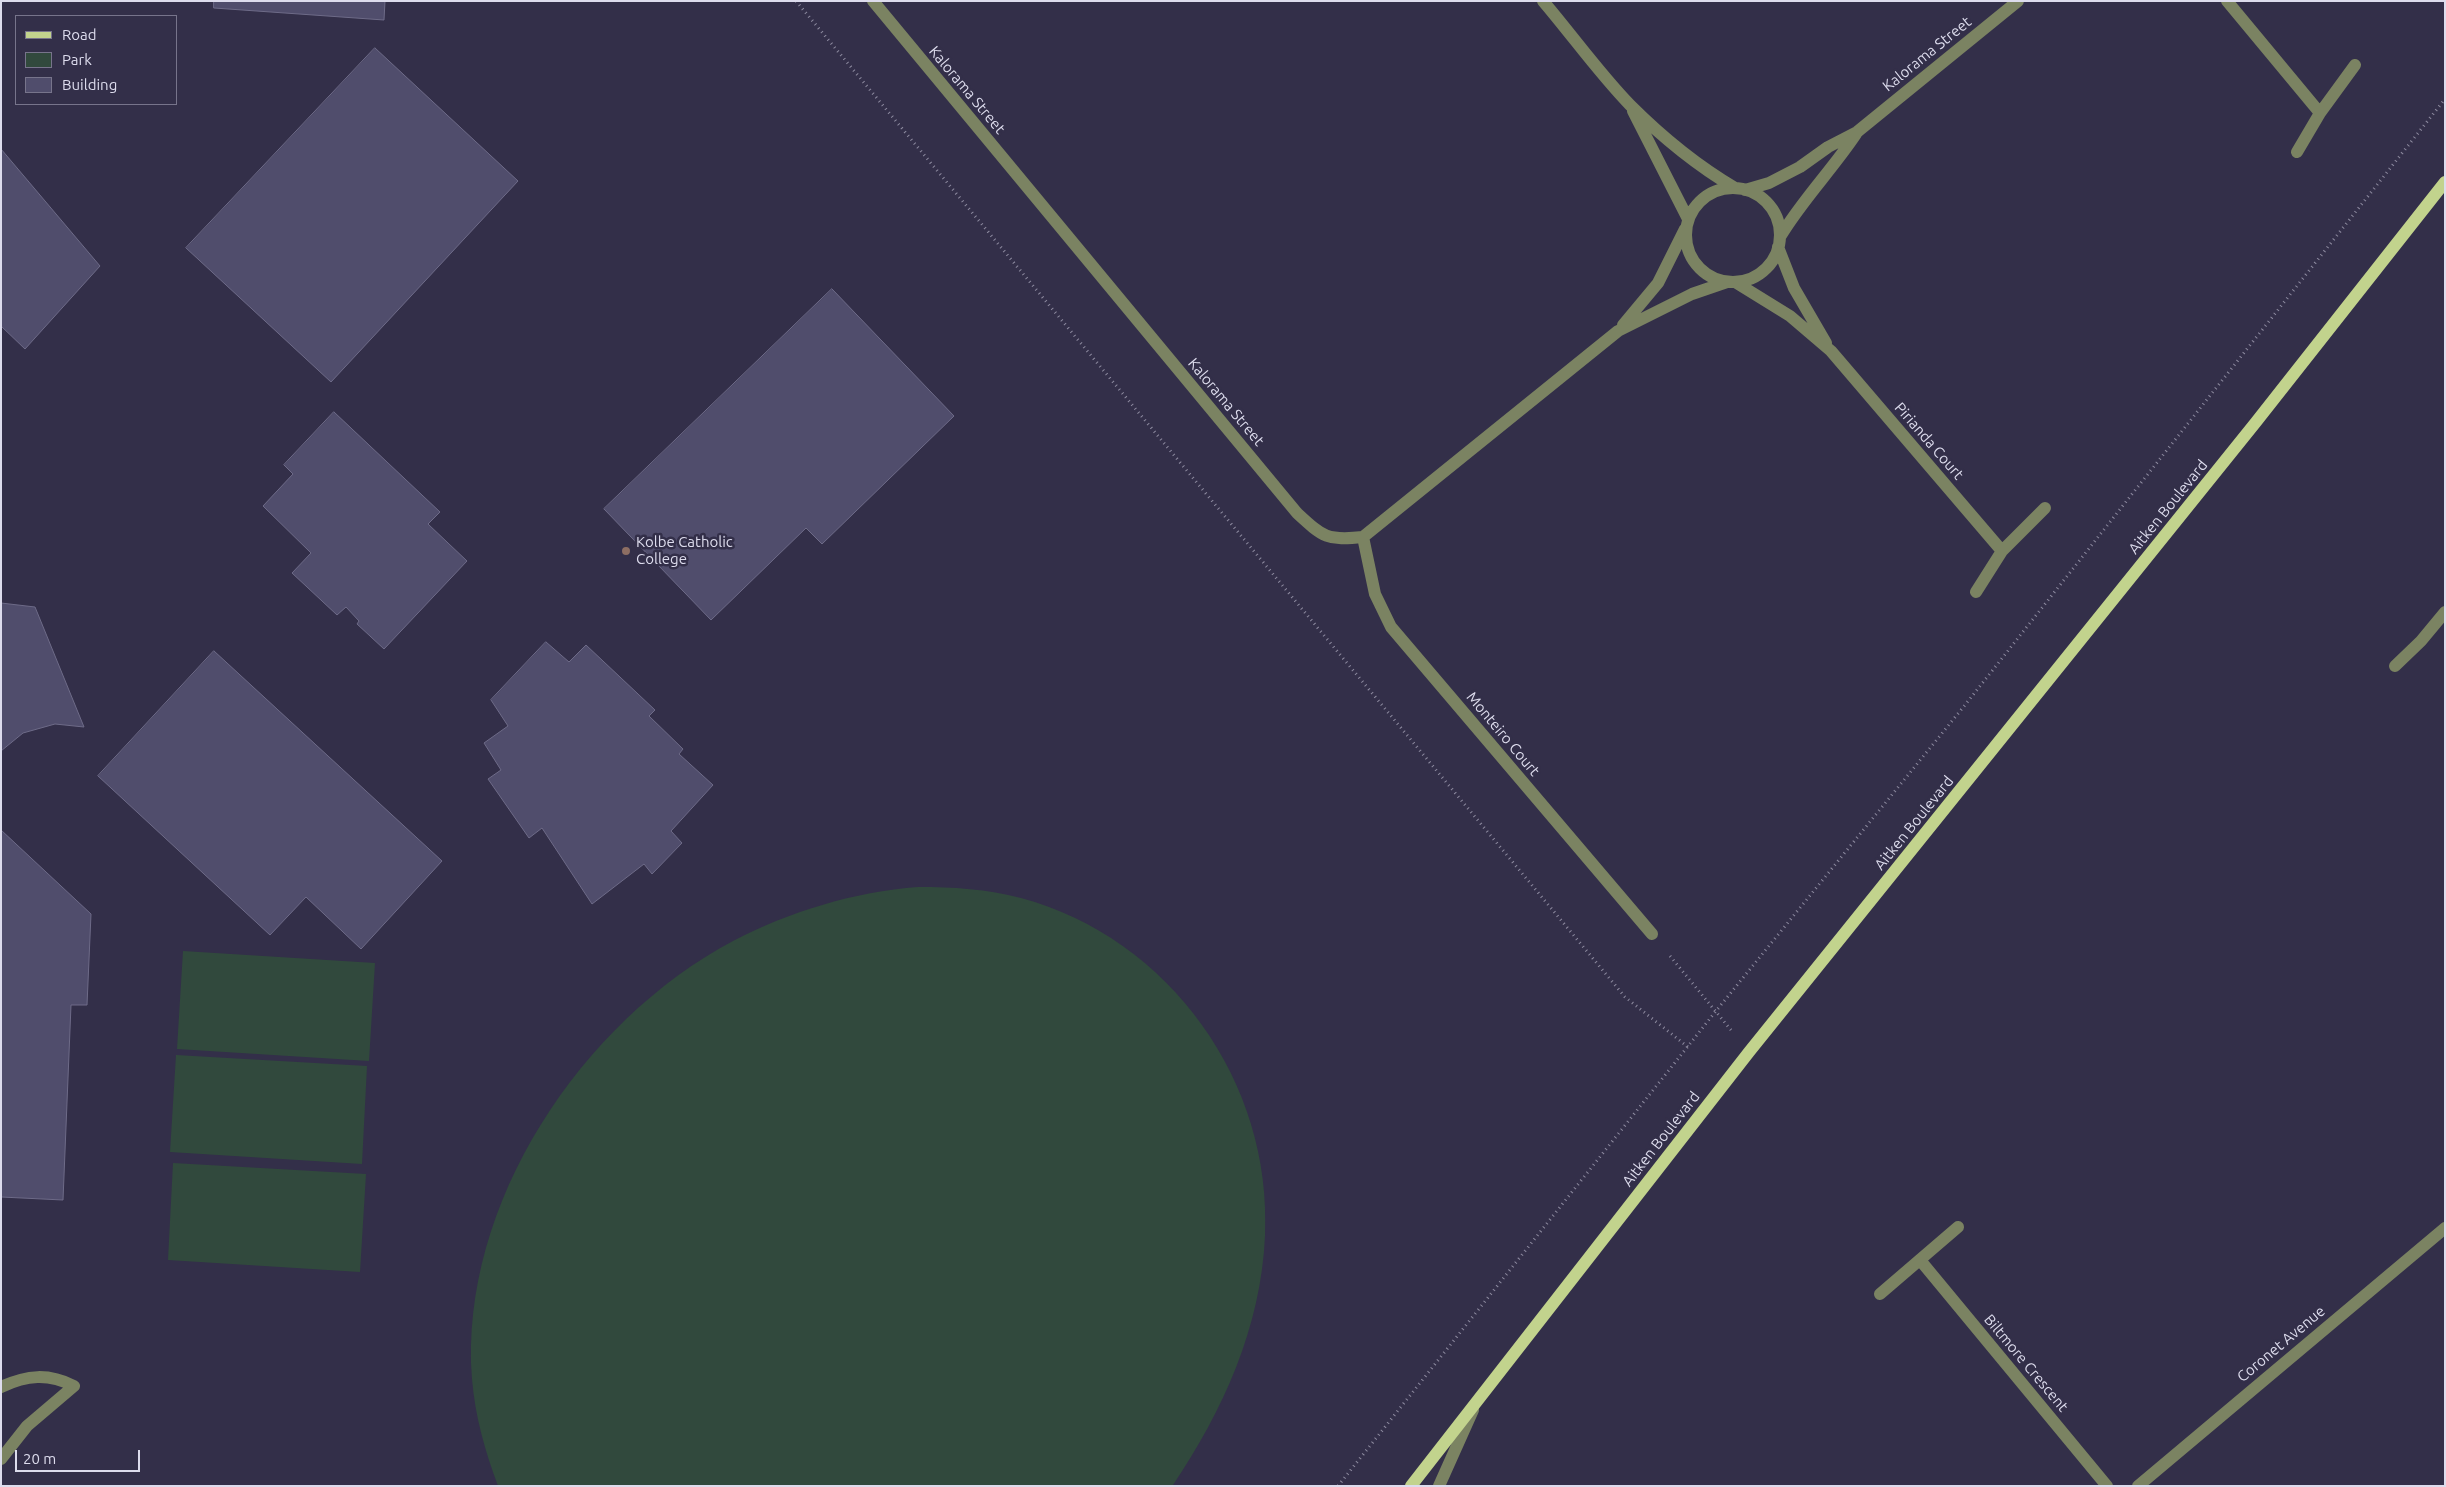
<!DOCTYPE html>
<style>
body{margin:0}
#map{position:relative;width:2446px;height:1487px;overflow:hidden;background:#332f49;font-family:Ubuntu,sans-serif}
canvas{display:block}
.frame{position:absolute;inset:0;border:2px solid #dddced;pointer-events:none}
.legend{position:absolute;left:15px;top:15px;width:162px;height:90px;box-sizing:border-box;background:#332f49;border:1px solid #77748b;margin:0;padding:6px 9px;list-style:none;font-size:15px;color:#dddced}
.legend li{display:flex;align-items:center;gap:10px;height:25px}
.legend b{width:25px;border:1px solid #77748b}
.scale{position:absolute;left:15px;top:1450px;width:125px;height:22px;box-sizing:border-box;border:2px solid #dddced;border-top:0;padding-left:6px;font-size:15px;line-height:18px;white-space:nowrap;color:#dddced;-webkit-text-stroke:4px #332f49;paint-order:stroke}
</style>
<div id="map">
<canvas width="2446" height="1487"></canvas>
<div class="frame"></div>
<ul class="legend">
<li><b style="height:6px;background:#c2d38d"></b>Road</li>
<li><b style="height:14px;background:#31493d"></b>Park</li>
<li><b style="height:14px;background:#504d6c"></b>Building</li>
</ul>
<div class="scale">20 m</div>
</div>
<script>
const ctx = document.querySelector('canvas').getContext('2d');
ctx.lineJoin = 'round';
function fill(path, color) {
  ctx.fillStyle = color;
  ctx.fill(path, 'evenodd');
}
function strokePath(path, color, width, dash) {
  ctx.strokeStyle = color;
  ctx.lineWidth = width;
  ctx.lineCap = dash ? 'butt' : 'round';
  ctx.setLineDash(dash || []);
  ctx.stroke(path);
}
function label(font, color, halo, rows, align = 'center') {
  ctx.font = font + ' Ubuntu,sans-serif';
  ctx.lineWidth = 5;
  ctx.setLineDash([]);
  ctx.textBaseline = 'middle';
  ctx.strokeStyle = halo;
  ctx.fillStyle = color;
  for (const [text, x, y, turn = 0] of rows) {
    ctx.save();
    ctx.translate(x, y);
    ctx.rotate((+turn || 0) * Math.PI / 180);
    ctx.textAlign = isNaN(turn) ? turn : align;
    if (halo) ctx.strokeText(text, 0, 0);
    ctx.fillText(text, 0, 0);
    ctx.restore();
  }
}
const green = new Path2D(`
 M918 887C953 887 987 889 1021 898 1170 938 1273 1083 1265 1236 1261 1327 1223 1411 1173 1485L498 1486C485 1451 475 1416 472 1379 459 1204 582 1021 733 941 791 911 854 892 918 887Z
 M183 951 375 963 369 1061 177 1049Z
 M176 1055 367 1066 362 1164 170 1152Z
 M173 1163 366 1174 360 1272 168 1260Z`);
const building = new Path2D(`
 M214 1H385L384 20 214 8Z
 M375 48 518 181 331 382 186 248Z
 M1 149 100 266 25 349 1 326Z
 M832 289 954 416 822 544 806 528 711 620 604 509Z
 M334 412 440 512 428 524 467 561 384 649 357 624 359 621 346 607 337 615 292 573 311 553 263 506 293 474 284 465Z
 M1 603 35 607 84 727 55 724 23 733 1 751Z
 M546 642 569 662 586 645 655 710 649 716 683 749 679 754 713 785 671 831 682 843 652 874 644 864 592 904 542 828 529 838 488 779 501 770 484 743 508 726 491 700Z
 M214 651 442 861 361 949 306 897 270 935 98 776Z
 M1 830 91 914 87 1005H71L63 1200 1 1197Z`);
const path = new Path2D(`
 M796 1 1625 997 1688 1047
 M1670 956 1731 1030
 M1338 1486 1716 1011 1965 705 2445 99`);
const minor = new Path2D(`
 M873 1 1297 513C1323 537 1327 541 1363 537L1618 331 1692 294 1727 282
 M1543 1C1572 35 1599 73 1630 105 1662 137 1696 165 1735 188
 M2227 1 2320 113
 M1633 111 1688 219
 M2297 152 2320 113 2355 65
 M1686 235a47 47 0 1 1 94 0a47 47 0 1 1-94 0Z
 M1745 190 1769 183 1800 167 1828 147 1857 132 2018 1
 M1780 237C1802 200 1832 170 1856 134
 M1778 247 1794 288 1826 343
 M1735 282 1790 316 1831 351 2002 551
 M1623 325 1658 283 1685 229
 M1363 537 1375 594 1391 627 1652 934
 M1976 592 2002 551 2045 508
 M2395 666 2421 641 2445 612
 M1920 1260 2107 1486
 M1880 1294 1958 1227
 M1 1387C27 1375 48 1373 74 1386L27 1426 1 1459
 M1439 1486 1473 1410
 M2138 1486 2445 1228`);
const major = new Path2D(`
 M1411 1486 1749 1052 2256 422 2445 182`);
const markers = [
 [626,551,5,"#8d6e63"]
];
const streetNames = [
 ["Kalorama Street",1927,54,-39],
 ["Kalorama Street",967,90,50],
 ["Kalorama Street",1226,402,50],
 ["Pirianda Court",1929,441,49],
 ["Aitken Boulevard",2168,507,-51],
 ["Monteiro Court",1503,734,50],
 ["Aitken Boulevard",1914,823,-51],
 ["Aitken Boulevard",1661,1139,-52],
 ["Coronet Avenue",2281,1344,-40],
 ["Biltmore Crescent",2026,1363,50]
];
const poiNames = [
 ["Kolbe Catholic",636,542],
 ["College",636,559]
];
fill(green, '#31493d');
fill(building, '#504d6c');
strokePath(building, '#6e6b88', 1);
strokePath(path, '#8e8ba0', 3, [1, 4]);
strokePath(minor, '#7b8362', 12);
strokePath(major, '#c2d38d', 12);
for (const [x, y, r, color] of markers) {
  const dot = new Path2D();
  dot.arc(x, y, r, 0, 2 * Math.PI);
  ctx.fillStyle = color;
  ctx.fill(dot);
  strokePath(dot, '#332f49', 2);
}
label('15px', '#dddced', '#332f49', streetNames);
label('15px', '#dddced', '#332f49', poiNames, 'left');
</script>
